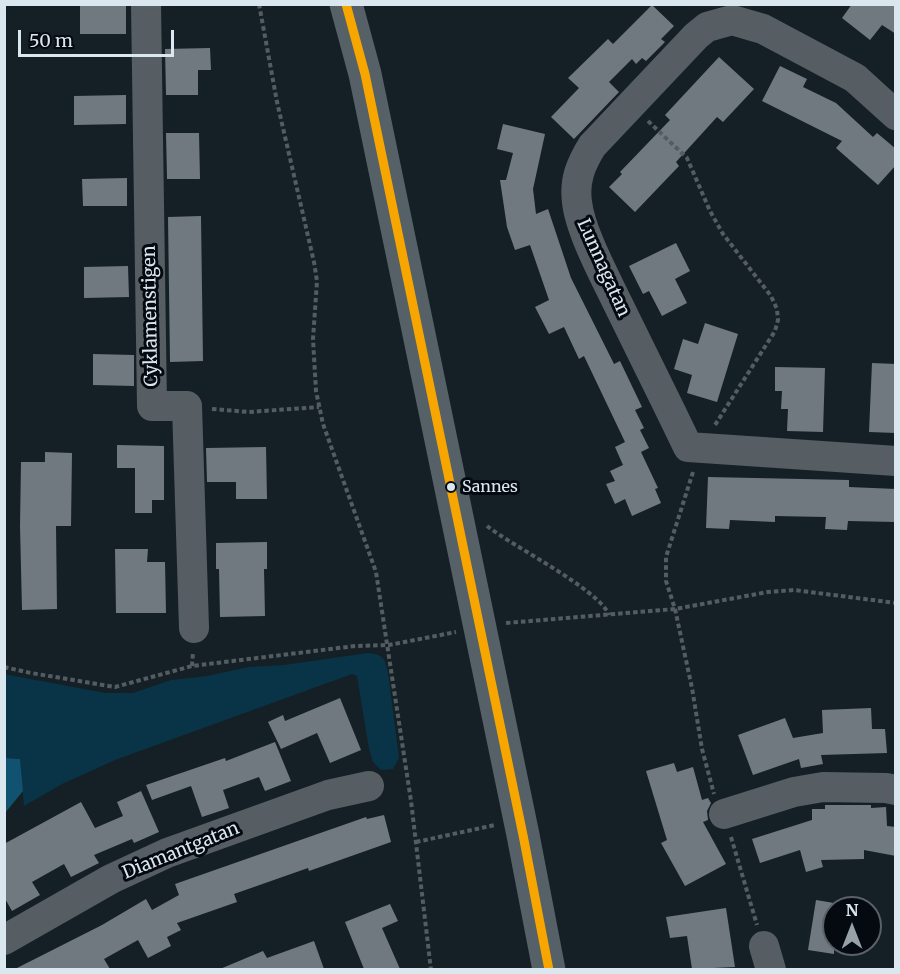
<!DOCTYPE html>
<style>
body{margin:0}
#map{position:relative;width:900px;height:974px;overflow:hidden;background:#152026;font-family:Merriweather,serif}
canvas{display:block}
.frame{position:absolute;inset:0;border:6px solid #dbe7ee;pointer-events:none}
.north{position:absolute;left:822px;top:896px;width:60px;height:60px;box-sizing:border-box;background:#040a0f;border:2px solid #5a6268;border-radius:50%;rotate:0deg;font-size:16px;font-weight:700;line-height:24px;text-align:center;color:#dbe7ee}
.north::after{content:'';display:block;margin:auto;width:21px;height:27px;background:#96a1a8;clip-path:polygon(50% 0,100% 100%,50% 72%,0 100%)}
.scale{position:absolute;left:18px;top:30px;width:156px;height:27px;box-sizing:border-box;border:3px solid #dbe7ee;border-top:0;padding-left:8px;font-size:18px;line-height:21px;white-space:nowrap;color:#dbe7ee;-webkit-text-stroke:4px #040a0f;paint-order:stroke}
</style>
<div id="map">
<canvas width="900" height="974"></canvas>
<div class="frame"></div>
<div class="north">N</div>
<div class="scale">50 m</div>
</div>
<script>
const ctx = document.querySelector('canvas').getContext('2d');
ctx.lineJoin = 'round';
function fill(path, color) {
  ctx.fillStyle = color;
  ctx.fill(path, 'evenodd');
}
function strokePath(path, color, width, dash) {
  ctx.strokeStyle = color;
  ctx.lineWidth = width;
  ctx.lineCap = dash ? 'butt' : 'round';
  ctx.setLineDash(dash || []);
  ctx.stroke(path);
}
function label(font, color, halo, rows, align = 'center') {
  ctx.font = font + ' Merriweather,serif';
  ctx.lineWidth = 6;
  ctx.setLineDash([]);
  ctx.textBaseline = 'middle';
  ctx.strokeStyle = halo;
  ctx.fillStyle = color;
  for (const [text, x, y, turn = 0] of rows) {
    ctx.save();
    ctx.translate(x, y);
    ctx.rotate((+turn || 0) * Math.PI / 180);
    ctx.textAlign = isNaN(turn) ? turn : align;
    if (halo) ctx.strokeText(text, 0, 0);
    ctx.fillText(text, 0, 0);
    ctx.restore();
  }
}
const green = new Path2D(`
 M368 653C382 654 385 658 388 672L399 758 393 769 381 770 373 762 369 749 357 676 352 674 115 760 62 784 24 806 20 759 5 758 4 674 105 693H133L171 680 207 676 249 667 284 665Z`);
const forest = new Path2D(`
 M5 758 20 759 23 791 5 813Z`);
const building = new Path2D(`
 M852 4H896V34L882 25 870 40 842 18Z
 M126 5V34H80V6Z
 M652 5 674 26 661 39 665 42 646 61 642 58 636 64 632 59 609 82 619 92 574 139 551 117 579 88 568 78 608 39 613 44Z
 M210 48 211 70H198V95H166L165 49Z
 M719 57 754 89 723 122 717 117 676 162 679 166 635 212 609 187 622 174 620 172 670 120 665 115Z
 M780 66 807 79 803 87 836 103 873 137 877 133 896 149V165L878 185 836 148 842 141 762 101Z
 M126 95V124L74 125V96Z
 M503 124 545 134 533 189 536 214 548 209 571 278 614 364 620 361 642 407 635 410 644 428 640 430 649 448 641 452 658 488 655 489 661 503 632 516 625 499 615 504 606 484 615 481 610 471 623 465 615 447 625 442 584 356 579 359 564 327 549 334 535 307 549 300 530 245 515 250 507 227 500 180H506L513 153 497 149Z
 M166 133H199L200 179H167Z
 M127 178V206H83L82 179Z
 M201 216 203 361 170 362 168 217Z
 M676 243 690 271 675 279 687 303 662 316 649 291 643 294 629 266Z
 M128 266 129 297 84 298V267Z
 M705 323 738 334 717 402 687 393 692 375 674 369 683 339 698 344Z
 M93 354 134 355V386L93 385Z
 M872 363 896 364V433L869 432Z
 M775 367 825 368 823 432 787 431 788 409H781L782 391H775Z
 M117 445 164 446V500H152V513H135V468H117Z
 M266 447 267 499H236V482H207L206 448Z
 M45 452 72 453 71 526H56L57 609 22 610 20 526 21 462H45Z
 M708 477 849 480V487L896 489V522L848 521 847 530 825 529 826 517 775 516V522L730 520 729 529 706 528Z
 M267 542V569H264L265 616 220 617 219 569H216V543Z
 M115 549H148L147 562H165L166 613H116Z
 M340 698 361 750 330 763 317 733 281 749 268 722 283 715 285 721Z
 M871 708 872 729H885L887 753 821 755 823 764 801 768 799 759 753 775 738 735 785 718 793 738 823 733 822 710Z
 M275 742 291 781 265 791 259 777 223 790 229 808 202 817 191 786 152 800 146 785 225 758 226 761Z
 M674 763 677 772 693 767 702 800 708 798 711 803 707 811 708 820 703 822 726 864 685 886 661 843 667 840 646 771Z
 M141 791 159 832 134 843 132 839 94 855 99 863 71 877 64 864 32 882 40 895 12 911 4 897V844L81 802 95 828 123 816 117 802Z
 M825 805H871V808L886 807 887 826 896 827V856L864 850V859L821 860 823 867 806 872 800 850 760 863 752 839 812 820V809H825Z
 M384 815 391 842 309 871 308 868 234 894 237 902 177 923 181 930 167 937 171 946 148 958 138 940 104 959 110 969H15L102 925 146 899 152 910 179 895 175 884 366 817 367 819Z
 M816 900 834 903V954L808 950Z
 M390 904 398 921 382 928 400 969H364L345 922Z
 M726 908 735 967 692 969 687 936 670 938 666 917Z
 M314 941 324 969H220L263 951 267 958Z`);
const path = new Path2D(`
 M259 4 277 102 314 262 317 281 313 339 316 391 323 424 376 572 411 801 431 970
 M648 121 687 158 710 211 723 234 771 296 777 309 778 320 775 331 715 425
 M212 409 249 412 319 407
 M693 472 666 557V581L675 609 692 688 702 749 714 794
 M487 526C512 546 600 590 609 615
 M506 623 675 609 768 592 794 590 896 603
 M192 666 193 652
 M4 667 31 673 115 687 192 666 355 646 389 645 456 632
 M731 837 757 925
 M416 842 495 825`);
const minor = new Path2D(`
 M146 4 152 406H187L194 628
 M896 115 855 78 763 29 732 20 707 27 696 36 592 146C581 164 574 180 577 202 580 231 605 277 618 304 641 351 665 399 688 447L896 461
 M724 814 794 792 823 787 886 788 896 790
 M4 940 111 879 167 853 328 795 369 786
 M764 946 771 970`);
const major = new Path2D(`
 M346 4 365 74 523 835 549 970`);
const bus1 = new Path2D(`
 M346 4 365 74 523 835 549 970`);
const markers = [
 [451,487,5,"#dbe7ee"]
];
const busNames = [
 ["Sannes",462,487]
];
const streetNames = [
 ["Lunnagatan",603,268,66],
 ["Cyklamenstigen",151,316,-91],
 ["Diamantgatan",181,851,-22]
];
fill(green, '#093347');
fill(forest, '#115270');
fill(building, '#70797f');
strokePath(path, '#545c60', 4, [4.5, 3]);
strokePath(minor, '#565e63', 30);
strokePath(major, '#556067', 33);
strokePath(bus1, '#f7a600', 9);
for (const [x, y, r, color] of markers) {
  const dot = new Path2D();
  dot.arc(x, y, r, 0, 2 * Math.PI);
  ctx.fillStyle = color;
  ctx.fill(dot);
  strokePath(dot, '#040a0f', 2);
}
label('16px', '#dbe7ee', '#040a0f', busNames, 'left');
label('18px', '#dbe7ee', '#040a0f', streetNames);
</script>
